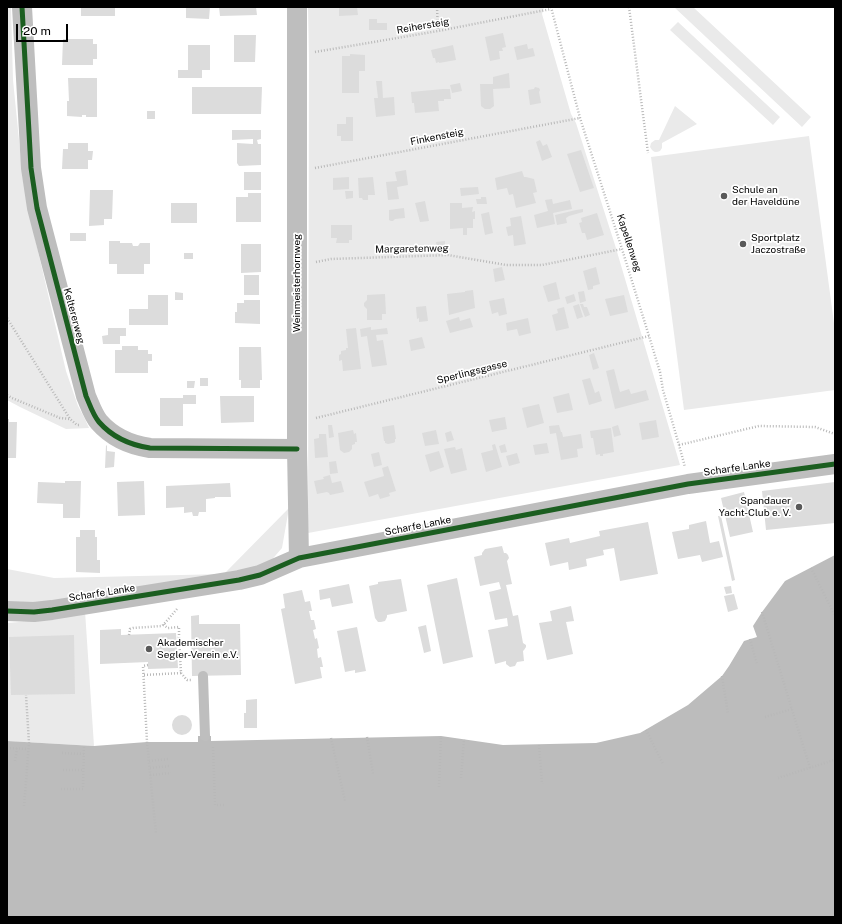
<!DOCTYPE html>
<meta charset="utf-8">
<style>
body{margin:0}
#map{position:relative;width:842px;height:924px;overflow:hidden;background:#fff;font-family:"Public Sans",sans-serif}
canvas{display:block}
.frame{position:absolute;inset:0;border:8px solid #000;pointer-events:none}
.scale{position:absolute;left:16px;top:24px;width:52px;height:18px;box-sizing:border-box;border:2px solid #000;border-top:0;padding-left:5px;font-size:12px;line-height:14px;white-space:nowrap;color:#000;-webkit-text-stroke:3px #fff;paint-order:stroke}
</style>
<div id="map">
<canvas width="842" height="924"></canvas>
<div class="frame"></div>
<div class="scale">20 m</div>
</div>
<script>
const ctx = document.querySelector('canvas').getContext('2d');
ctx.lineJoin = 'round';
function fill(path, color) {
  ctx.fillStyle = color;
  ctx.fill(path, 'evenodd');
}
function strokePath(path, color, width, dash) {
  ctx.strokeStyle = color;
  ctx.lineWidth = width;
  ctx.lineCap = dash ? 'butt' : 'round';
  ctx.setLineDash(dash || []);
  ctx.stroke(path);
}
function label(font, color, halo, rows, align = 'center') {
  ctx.font = font + ' "Public Sans",sans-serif';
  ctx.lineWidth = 3.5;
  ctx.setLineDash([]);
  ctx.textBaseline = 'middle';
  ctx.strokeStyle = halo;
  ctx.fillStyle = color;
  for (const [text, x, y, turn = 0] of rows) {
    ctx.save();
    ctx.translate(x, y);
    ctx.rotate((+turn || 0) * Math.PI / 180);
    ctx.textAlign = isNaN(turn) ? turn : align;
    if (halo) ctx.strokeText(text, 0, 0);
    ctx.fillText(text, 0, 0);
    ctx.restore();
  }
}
const green = new Path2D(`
 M7 7H11L13 80 23 180 30 217 66 371 78 406 84 417 89 428 66 429 20 407 7 400Z
 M308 7H544L542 14 571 114 576 123 615 245 680 465 308 533 309 59Z
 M674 7H693L811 117 802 127Z
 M678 22 780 117 773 125 670 30Z
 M675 106 697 124 662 143V148L660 151C655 153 653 152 650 147L651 143 655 140H659Z
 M809 136 835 331V390L684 410 651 157Z
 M289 508 282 548 269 563 237 575 7 611V569L54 578 224 574Z
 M85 611 94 746 7 741V623L45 620Z`);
const water = new Path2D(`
 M835 555V917H7V741L94 746 147 742H198V736H211V741L441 736 503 745 596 743 640 733 688 705 722 676 729 666 744 641 757 637 753 626 762 612 785 581Z`);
const building = new Path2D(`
 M81 7H115V16H81Z
 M186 7H210L209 19 186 18Z
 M219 7H256L257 15 220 16Z
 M339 7H357L358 15 339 16Z
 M369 19H377V23H387V30H369Z
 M503 33 506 47 502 48 503 51H499L500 59 490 61 485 37Z
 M234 35H256L255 62H234Z
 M63 39H93V44H97V59H93V65H62Z
 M527 44 528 49 533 48 535 56 517 60 514 47Z
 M188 45H210V70H202V78H178V70H188Z
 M453 45 456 60 439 63V62L436 63 435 58H433L431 50Z
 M350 54 365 55V71H359V93H342V56H350Z
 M509 73 510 88 493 89 494 106 490 109H485L481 106 480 84H493V77Z
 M68 78H97V117H86V115H82V117L67 116V101H69Z
 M376 81H382L383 98 394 97 395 115 376 117 374 98H378Z
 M460 83 462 91 452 93 450 85Z
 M192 87H262L261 114H192Z
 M535 87 539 88 540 90 539 92 541 103 530 105 528 90 534 89Z
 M443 89H450L451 99H444V101H438L439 111 415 113 414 103H412L411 92Z
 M147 111H155V119H147Z
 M346 117H353V141H341V136H337V124H346Z
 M232 130H261V139L257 140 258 144H261V165L239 166 237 163V143L253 144V139L232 140Z
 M540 140 543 146 547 144 552 157 542 161 536 142Z
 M68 143H88V151H93L92 160H88V169H62L63 149H68Z
 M581 150 594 188 580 192 567 154Z
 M406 170 408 185 397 187 399 199 388 200 386 182 397 181 395 172Z
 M522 171 524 177H526L534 179 537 192 533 193 536 203 516 208 513 194 509 195 507 188 497 190 495 178Z
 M244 172H261V190H244Z
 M349 177V189L333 190V178Z
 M373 177 375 195H368V200H363L362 198H359L358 178Z
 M478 187 479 194 461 196 460 188Z
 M90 190H113L112 219H104V225L89 226Z
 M345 191H353V198L346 199Z
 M248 193H261V222H236V197H248Z
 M481 197H486L487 204H477L476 199H481Z
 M552 199 553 204 570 200 572 209 553 213 555 224 537 228 534 215 548 211 545 200Z
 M425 201 429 221 420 222 415 203Z
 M171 203H197V223H171Z
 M450 203H462V208L473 207 472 212 475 211V219H473V228H467V235H463V228L450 229Z
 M404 208 405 218 395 219 393 221H391L389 220V210Z
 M583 209V212L569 216 566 218 567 223 557 225 555 215 576 210Z
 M489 212 493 233 485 235 481 214Z
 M597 213 604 235 587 240 585 233H582L579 223 582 222 581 218Z
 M521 216 526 244 514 246 513 235 508 236 506 227 511 226 510 218Z
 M331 225H352V240H349V243H336L337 238H331Z
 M70 233H86V241H70Z
 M109 241H120V243H132L133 246H138L140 243H150V264H144V274H117V264H109Z
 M445 241V249L437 250 436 242Z
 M241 244H261V272L241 273Z
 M184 253H193V259H184Z
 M502 267 505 280 495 282 493 269Z
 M596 267 600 284 593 286V289L588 290 583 271Z
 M244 275H259V295H244Z
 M556 282 560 299 548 302 543 286Z
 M473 290 475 308 449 315 447 294 465 292V291Z
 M584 291 586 301 580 303 578 292Z
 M175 292 183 293V300H175Z
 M385 294 386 314H382V320H367V309L364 306V303L367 300V295Z
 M574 294 576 301 567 304 565 297Z
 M148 295H168V325H129V309H148Z
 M624 295 628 312 610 316 605 299Z
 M504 298 507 314 499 316 498 312 492 314 489 301Z
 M244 300H260V324L235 323V312H237V303H244Z
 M579 304 583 317 577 319 573 306Z
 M580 304H583L584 307H587L590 315 585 317Z
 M426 306 428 321 419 322V318L417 319 416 307Z
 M564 307 569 328 556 331 552 315 558 313 557 309Z
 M459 317 460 321 470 318 473 327 450 333 446 321Z
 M528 318 531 333 519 336 517 329 507 331 506 323Z
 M371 327V330L387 328 388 334 376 335 377 341 383 340 387 365 372 367 368 343 367 336 361 337 360 329Z
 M108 328H126V336H120V344H103L102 336 108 335Z
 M356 328 361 369 343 371 342 360 339 361V355L341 354V351L346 350V348H348L346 329Z
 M422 337 425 348 411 351 409 340Z
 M122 346H138V350H148V354H152V361H148V373H115V350H122Z
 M239 347H261L262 380H260V388H241V380H239Z
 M594 353 599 368 593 370 589 355Z
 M614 369 620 392 629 389 631 394 646 390 649 400 615 409 606 371Z
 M200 378H208V386H200Z
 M590 378 595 393 599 391 602 401 589 405 582 380Z
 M187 381H195L194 388H187Z
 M569 393 573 410 557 413 553 397Z
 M183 395H196V404H183V426H160V398H183Z
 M220 396H254V422L221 423Z
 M539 404 544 423 527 428 522 408Z
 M505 417 507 429 492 432 489 420Z
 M7 419H9V422H17L16 458H7Z
 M656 420 659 437 642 440 639 423Z
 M328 425H332L334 437 329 438Z
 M394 425 396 439H395V442L393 443 388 444 385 443V441H384L382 427Z
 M559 425 561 432H562L563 437 581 434 583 448 577 449 578 457 561 460 556 433 550 434 549 426Z
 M618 425 621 435 614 437 612 427Z
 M611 428 614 452 603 454V456H600V454L596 455 593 438H591L590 431Z
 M353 430 354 434 356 433 357 442H355V444L352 445V449L349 452 344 453 340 450 338 433Z
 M436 430 439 444 425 446 422 433Z
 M451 431 454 440 447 442 445 433Z
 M319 434H326L328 457 315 458 314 439 319 438Z
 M547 443 549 453 535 455 533 445Z
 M495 444 502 467 486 472 481 453 493 450 492 445Z
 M505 444 507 452 501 453 499 446Z
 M106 445 107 446V451L115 452 114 467 105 468Z
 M455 447 456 450 462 448 467 470 451 474 444 449Z
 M439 451 444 467 430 472 425 455Z
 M379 452 382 465 374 467 371 454Z
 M517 453 520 463 509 466 506 456Z
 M336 461 338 473 330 474 329 462Z
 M388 466 396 491 389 493 390 496 380 499 378 494 369 497 364 482 384 476 382 468Z
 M330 475 332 483 341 481 344 492 330 495 329 493 327 492 317 494 314 481 324 479 323 477Z
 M65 481H81L80 518H63V504L37 503 38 482 65 483Z
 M144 481 145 515 118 516 117 482Z
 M835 482V523L766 530 762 491Z
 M230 483 231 497H215V498L206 499V512H199L198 516H193L192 512 184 513V507L166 508V486Z
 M744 492 753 532 730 537 721 498Z
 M718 516H721L735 580 732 581Z
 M706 521 710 543 719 541 723 557 702 562 700 555 678 559 672 532 689 529V525Z
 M648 522 658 574 620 581 614 548 603 550 604 555 586 559 587 566 569 570 568 562 550 566 545 543 569 538 570 543 600 536 599 531Z
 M80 530H95V537H97V560H100V573L76 572V537H80Z
 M502 546 504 553H506L508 555 509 558 507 561 512 584 506 585 513 616 518 615 523 643 526 645V647L524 650 523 651 524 661 517 662 515 666 510 667 506 664V661L495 664 488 630 508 626 507 618 495 620 489 592 501 589 499 582 480 586 474 557 482 555V553L485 549Z
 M457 578 473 657 443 664 427 585Z
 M401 579 407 611 387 615V617L385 621 381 622H378L375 618 369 586 378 584V582Z
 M349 584 353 603 332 607 330 598 320 600 319 590Z
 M731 586 732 593 726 594 724 587Z
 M302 590 305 602 310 601 312 611H309L311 620H314L316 629 313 630 315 639 317 638 319 648 317 649 318 658 321 657 323 667H320L322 678 295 684 281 609 285 608 283 594Z
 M734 594 738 609 728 612 724 596Z
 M571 606 574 621 566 622 573 654 547 660 539 623 552 621 550 611Z
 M199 615V624H240L241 675 192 676 191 616Z
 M426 625 431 651 424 653 418 627Z
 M357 627 366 671 355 673V670L345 672 337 631Z
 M121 629V635L176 633 178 668 148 669V662L100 664V630Z
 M74 635 75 694 11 695 9 637Z
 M257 699V728H244V713H246V700Z
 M172 725a10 10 0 1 1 20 0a10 10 0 1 1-20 0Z`);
const path = new Path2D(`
 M437 7 438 31
 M551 7 580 118 622 249 649 336 660 372 663 390 679 445 685 467
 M629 7 648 153
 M315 52 438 31 551 9
 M315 168 580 118
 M316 262 331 259 448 255 506 265H542L622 249
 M7 318 70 419
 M7 395 12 398 60 418 70 419 77 425H79
 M316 418 649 336
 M679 445 759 426 815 427 835 434
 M811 568 835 616
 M762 612 810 768
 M164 624 165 626 168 628 179 627V637
 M129 635 130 629 133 628 162 626 164 624 177 609
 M750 639 757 664
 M148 665 143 666 147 742 156 834
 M181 673 187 680H191
 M144 675 181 673 179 637H177
 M722 676 728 714
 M765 717 792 709
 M646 730 663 764
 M367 737 373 774
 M331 738 345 801
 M539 745 542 784
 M213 747 215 805H226
 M7 748 28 749
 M62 753 84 754
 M15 761 17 748
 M149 761 169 759
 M150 768 170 766
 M63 770H83
 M150 775 171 773
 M461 778 464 739
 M778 778 834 760
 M439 787 441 736
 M61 789H83L84 746
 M24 806 29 743 26 695`);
const lane = new Path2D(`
 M203 676 205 736`);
const street = new Path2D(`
 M22 7 31 168 37 208 86 396C90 405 93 415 99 422 113 438 130 445 150 448L297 449
 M297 7V449L299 558
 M7 611 34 612 52 610 239 580 260 575 299 558 688 484 835 464`);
const cycleway = new Path2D(`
 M22 7 31 168 37 208 86 396C90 405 93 415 99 422 113 438 130 445 150 448L297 449
 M7 611 34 612 52 610 239 580 260 575 299 558 688 484 835 464`);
const markers = [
 [724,196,4,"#595959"],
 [743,244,4,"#595959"],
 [799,507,4,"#595959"],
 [149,649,4,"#595959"]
];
const streetNames = [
 ["Reihersteig",423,26,-10],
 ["Finkensteig",437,137,-11],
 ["Kapellenweg",629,243,72],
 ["Margaretenweg",412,249,-1],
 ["Weinmeisterhornweg",297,283,-90],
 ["Keltererweg",74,316,75],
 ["Sperlingsgasse",472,372,-14],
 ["Scharfe Lanke",737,468,-8],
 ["Scharfe Lanke",418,526,-11],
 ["Scharfe Lanke",102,593,-9]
];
const poiNames = [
 ["Schule an",732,190],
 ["der Haveldüne",732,202],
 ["Sportplatz",751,238],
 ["Jaczostraße",751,250],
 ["Spandauer",791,501,"right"],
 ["Yacht-Club e. V.",791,513,"right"],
 ["Akademischer",157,643],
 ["Segler-Verein e.V.",157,655]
];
fill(green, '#eaeaea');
fill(water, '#bcbcbc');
fill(building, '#dcdcdc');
strokePath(path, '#b8b8b8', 2.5, [1, 2]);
strokePath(lane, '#bebebe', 10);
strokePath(street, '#bebebe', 20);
strokePath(cycleway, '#1b5e20', 5);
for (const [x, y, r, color] of markers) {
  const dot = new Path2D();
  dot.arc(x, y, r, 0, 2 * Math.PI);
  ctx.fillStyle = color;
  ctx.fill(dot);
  strokePath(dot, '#fff', 1.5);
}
label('10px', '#000', '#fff', streetNames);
label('10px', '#000', '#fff', poiNames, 'left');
</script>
